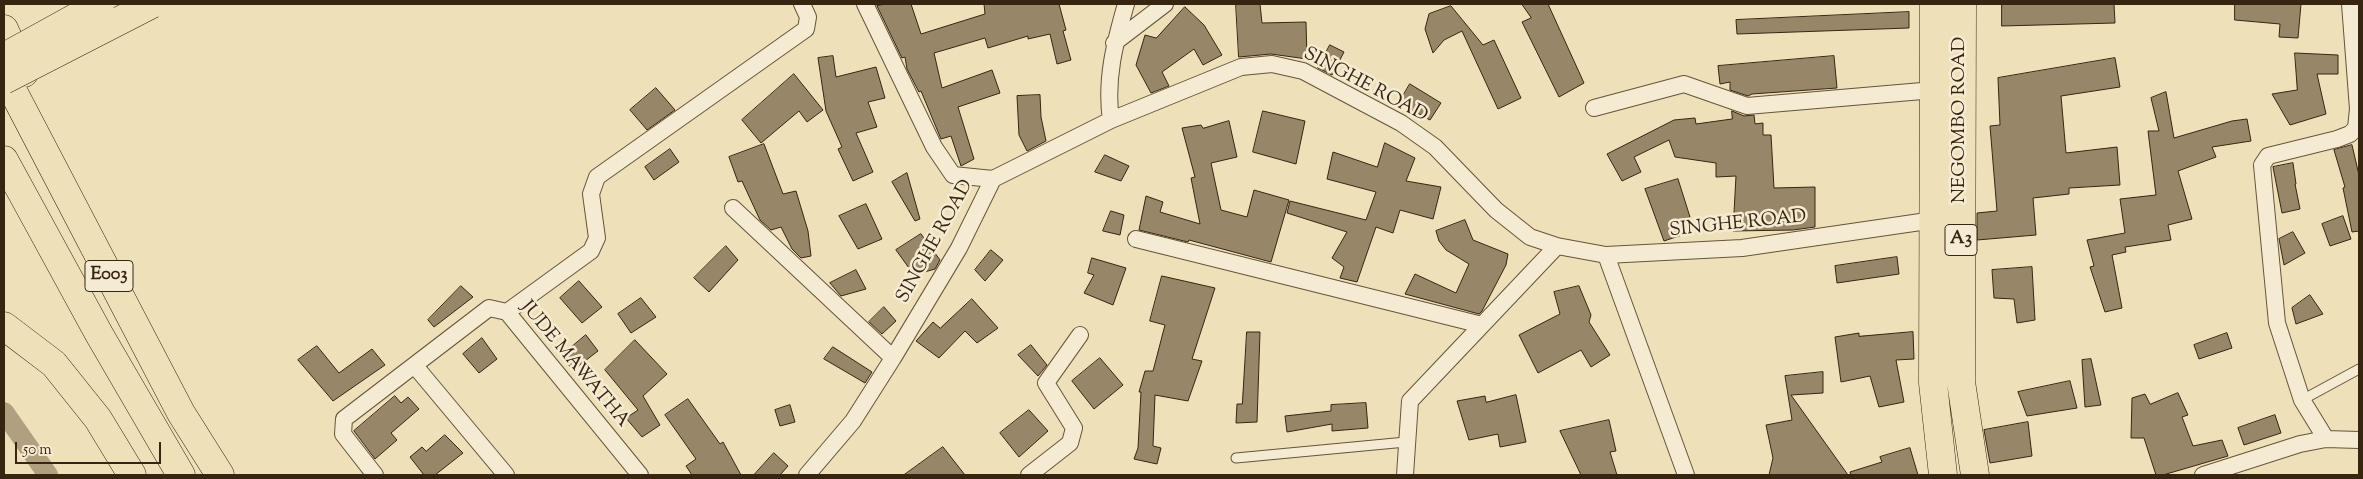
<!DOCTYPE html>
<style>
body{margin:0}
#map{position:relative;width:2363px;height:479px;overflow:hidden;background:#eee0b9;font-family:"Sorts Mill Goudy",serif}
canvas{display:block}
.frame{position:absolute;inset:0;border:5px solid #382511;pointer-events:none}
.scale{position:absolute;left:15px;top:442px;width:146px;height:22px;box-sizing:border-box;border:2px solid #382511;border-top:0;padding-left:6px;font-size:15px;line-height:18px;white-space:nowrap;color:#382511;-webkit-text-stroke:4px #f4ebd2;paint-order:stroke}
</style>
<div id="map">
<canvas width="2363" height="479"></canvas>
<div class="frame"></div>
<div class="scale">50 m</div>
</div>
<script>
const ctx = document.querySelector('canvas').getContext('2d');
ctx.lineJoin = 'round';
function strokePath(path, color, width, dash) {
  ctx.strokeStyle = color;
  ctx.lineWidth = width;
  ctx.lineCap = dash ? 'butt' : 'round';
  ctx.setLineDash(dash || []);
  ctx.stroke(path);
}
function fill(path, color) {
  ctx.fillStyle = color;
  ctx.fill(path, 'evenodd');
}
function label(font, color, halo, rows, align = 'center') {
  ctx.font = font + ' "Sorts Mill Goudy",serif';
  ctx.lineWidth = 5;
  ctx.setLineDash([]);
  ctx.textBaseline = 'middle';
  ctx.strokeStyle = halo;
  ctx.fillStyle = color;
  for (const [text, x, y, turn = 0] of rows) {
    ctx.save();
    ctx.translate(x, y);
    ctx.rotate((+turn || 0) * Math.PI / 180);
    ctx.textAlign = isNaN(turn) ? turn : align;
    if (halo) ctx.strokeText(text, 0, 0);
    ctx.fillText(text, 0, 0);
    ctx.restore();
  }
}
const canal = new Path2D(`
 M4 412 48 475`);
const building = new Path2D(`
 M886 4H911L921 34 985 14 984 4H1059L1066 30 1063 31 1071 60 1057 64 1050 34 1028 39V36L988 48 985 38 934 53 942 88 992 70 1000 93 958 107 974 159 961 166 951 136 941 139 921 91 919 92 907 69 905 57 902 58 877 6Z
 M1236 4H1260L1262 23 1306 22 1307 59 1271 54 1239 57Z
 M1522 4H1548L1584 83 1559 97 1522 22 1531 18Z
 M2002 4H2114L2115 23 2002 26Z
 M2235 4H2301L2298 38 2279 37 2280 24 2235 20Z
 M1451 6 1483 45 1494 40 1521 98 1498 109 1462 31 1444 40 1433 53 1425 29 1429 14Z
 M1185 7 1204 25 1222 55 1203 65 1194 49 1162 72 1169 86 1151 93 1136 65 1145 35 1156 38Z
 M1909 12V28L1737 34 1736 20Z
 M1330 45 1344 52 1332 75 1318 68Z
 M2295 53 2338 55V74H2317L2326 114 2290 125 2272 94 2297 90Z
 M833 56 836 77 876 67 885 98 868 102 877 127 856 133 873 172 853 181 838 149 842 147 826 111 818 58Z
 M1834 56 1837 88 1752 94 1748 96 1730 90V82L1720 84 1718 66Z
 M2115 58 2120 87 2061 96 2066 153 2117 147 2120 185 2069 188V194L2033 198 2036 235 1977 240V213L1997 211 1990 126 2000 125 1998 78Z
 M794 74 823 110 807 122 799 111 761 143 742 120Z
 M1410 84 1441 103 1430 120 1399 103Z
 M656 88 675 110 647 130 630 110Z
 M2166 92 2174 138 2232 121 2247 119 2251 141 2212 147 2216 157 2178 171 2192 219 2168 225 2171 240 2125 247 2126 252 2112 255 2122 308 2105 312 2090 267 2094 266 2087 240 2125 233 2120 199 2156 195 2148 131H2159L2151 98Z
 M1040 95 1041 117 1046 141 1027 151 1019 135 1017 96Z
 M1263 111 1305 121 1296 164 1253 152Z
 M1732 111 1744 116 1754 115 1755 124 1763 123V135H1771L1774 188 1815 187V227L1793 230 1733 231 1736 176 1716 177V163L1675 157 1669 140 1634 157 1641 172 1622 181 1607 154 1674 120 1695 118 1696 124 1732 119Z
 M1229 121 1237 157 1211 163 1221 210 1247 217 1254 190 1289 200 1271 262 1189 240 1188 242 1139 230 1146 196 1163 202 1160 212 1200 224 1191 178 1195 177 1182 128 1201 125 1203 128Z
 M1385 143 1415 158 1406 181 1441 187 1433 219 1400 210 1393 233 1376 227 1357 282 1340 278 1344 267 1332 258 1347 232 1287 213 1290 201 1366 220 1376 192 1327 179 1333 152 1377 167Z
 M764 144 783 194 796 191 808 231 811 256 801 258 792 249 781 227 771 230 760 220 742 181 738 182 729 157Z
 M2352 145 2359 175V231L2352 232 2343 188 2345 187 2334 150Z
 M670 149 679 162 654 180 645 167Z
 M1105 155 1129 166 1121 181 1095 172Z
 M2293 163 2296 184H2295L2300 209 2282 213 2273 167Z
 M907 173 920 219 915 221 892 182Z
 M1678 179 1690 217 1683 219 1688 233 1664 241 1645 189Z
 M866 204 882 239 858 249 839 216Z
 M1111 211 1124 215 1120 235 1103 231Z
 M2343 216 2351 239 2330 246 2322 224Z
 M1465 220 1473 240 1508 254 1506 265 1482 311 1479 314 1405 294 1415 274 1456 293 1469 264 1446 250 1439 241 1436 231Z
 M2293 232 2305 253 2284 265 2279 239Z
 M921 234 940 260 935 269 914 275 896 250Z
 M726 246 738 260 709 292 694 278Z
 M991 250 1003 260 985 281 975 270Z
 M1897 257 1899 274 1837 283 1835 266Z
 M1092 258 1126 268 1113 305 1084 293 1094 275 1088 273Z
 M2032 267 2035 320 2017 323 2014 299 1994 298 1992 270Z
 M856 270 866 289 841 296 830 283Z
 M1162 276 1215 288 1192 359 1202 361 1188 401 1155 395 1153 446 1161 448 1157 464 1134 459 1138 448 1141 392H1139L1145 371H1153L1165 325 1150 321Z
 M579 281 602 307 582 323 560 298Z
 M461 286 473 297 434 327 428 320Z
 M1579 286 1591 315 1589 322 1610 355 1591 367 1581 350 1538 373 1519 335 1560 314 1554 292Z
 M2310 295 2323 314 2296 324 2292 308Z
 M641 298 656 317 631 333 618 314Z
 M972 299 998 328 977 343 965 331 939 358 916 341 933 322 940 328Z
 M884 307 896 321 882 334 869 322Z
 M1247 332H1260L1257 422 1236 423 1237 404H1242Z
 M1913 332 1914 359 1896 360 1904 402 1879 407 1870 376 1841 382 1835 337 1859 333V336Z
 M2227 333 2232 348 2199 359 2194 345Z
 M586 335 598 351 573 370 561 356Z
 M482 338 497 359 479 373 463 354Z
 M635 340 667 374 643 396 660 425 642 437 626 418 638 410 605 370Z
 M1031 345 1047 365 1038 376 1018 355Z
 M317 346 339 373 372 349 385 365 333 401 298 360Z
 M833 347 872 372 865 383 824 359Z
 M1100 358 1123 385 1094 409 1072 381Z
 M2091 359 2101 405 2085 407 2082 360Z
 M1823 372V393L1791 395 1848 475H1769L1773 458 1766 425 1792 420 1785 376Z
 M2070 381 2077 408 2027 416 2018 392Z
 M2178 393 2188 415 2182 417 2193 446 2222 440 2228 456 2163 475H2156L2144 438H2131L2132 398 2145 394 2150 404Z
 M1516 395 1526 442 1500 447 1498 434 1469 440 1457 401 1485 396 1486 402Z
 M395 396 401 403 408 397 419 409 391 433 397 440 375 459 354 431Z
 M688 399 720 444 723 442 741 475H692L686 466 696 459 665 415Z
 M1366 403 1368 428 1332 431V424L1287 432 1285 416 1331 411V405Z
 M790 405 795 422 780 426 775 410Z
 M1029 410 1048 431 1019 457 1000 433Z
 M2275 415 2281 433 2244 445 2238 428Z
 M1609 420 1616 451 1610 452 1617 475H1581L1560 431Z
 M2028 422 2032 456 1990 463 1984 430Z
 M445 435 463 453 435 475H424L410 457 422 447 426 451Z
 M943 447 965 475H904Z
 M1910 448 1918 475H1851L1850 472 1882 462 1880 457Z
 M774 453 788 466 780 475H754Z`);
const lane = new Path2D(`
 M2302 400 2359 369
 M1236 458 1406 442`);
const street = new Path2D(`
 M865 4 934 147 953 175 993 179
 M1114 43 1165 4
 M1594 108 1684 84 1747 106 1934 90
 M1111 120C1105 80 1115 42 1126 4
 M733 208 893 358
 M1136 239 1482 325
 M1606 255 1686 475
 M507 312 591 251 597 238 591 194 597 177 806 29 808 17 802 4
 M415 366 506 475
 M2326 439 2302 400 2277 323 2262 165 2268 156 2337 139 2350 134 2356 128 2358 109 2350 4
 M375 475 343 434 344 419 489 308 507 312 640 475
 M807 475 853 421 893 358 959 248 993 179 1111 120 1241 67 1272 64 1303 71 1401 123 1435 147 1496 210 1530 237 1557 246 1606 255 1742 248 1941 219
 M1029 475 1070 443 1074 428 1046 383 1080 335
 M1405 475 1410 401 1557 246
 M2203 475 2300 444 2326 439 2359 440`);
const highway = new Path2D(`
 M1934 4 1933 383 1943 475
 M1962 4 1961 382 1975 475
 M4 29 24 73
 M4 74 181 413 220 475
 M4 160 99 334 181 475
 M4 326 54 364 98 419 132 475`);
const highwayBridge = new Path2D(`
 M4 57 100 4
 M4 80 152 4`);
const shields = [
 [1961,240,32],
 [109,276,48]
];
const shieldNames = [
 ["A3",1961,240],
 ["E003",109,276]
];
const streetNames = [
 ["SINGHE ROAD",1365,86,28],
 ["NEGOMBO ROAD",1961,120,-90],
 ["SINGHE ROAD",1738,225,-6],
 ["SINGHE ROAD",936,242,-61],
 ["JUDE MAWATHA",574,365,50]
];
strokePath(canal, '#b0a080', 20);
fill(building, '#978668');
strokePath(building, '#382511', 1);
strokePath(lane, '#66543b', 11);
strokePath(street, '#66543b', 18);
strokePath(highway, '#382511', 29);
strokePath(lane, '#f4ebd2', 9);
strokePath(street, '#f4ebd2', 16);
strokePath(highway, '#eee0b9', 28);
strokePath(highwayBridge, '#382511', 29, []);
strokePath(highwayBridge, '#eee0b9', 28);
for (const [x, y, w] of shields) {
  const box = new Path2D();
  box.roundRect(x - w / 2, y - 15.5, w, 31, 4);
  ctx.fillStyle = '#f4ebd2';
  ctx.fill(box);
  strokePath(box, '#382511', 1);
}
label('bold 18px', '#382511', null, shieldNames);
label('19px', '#382511', '#f4ebd2', streetNames);
</script>
